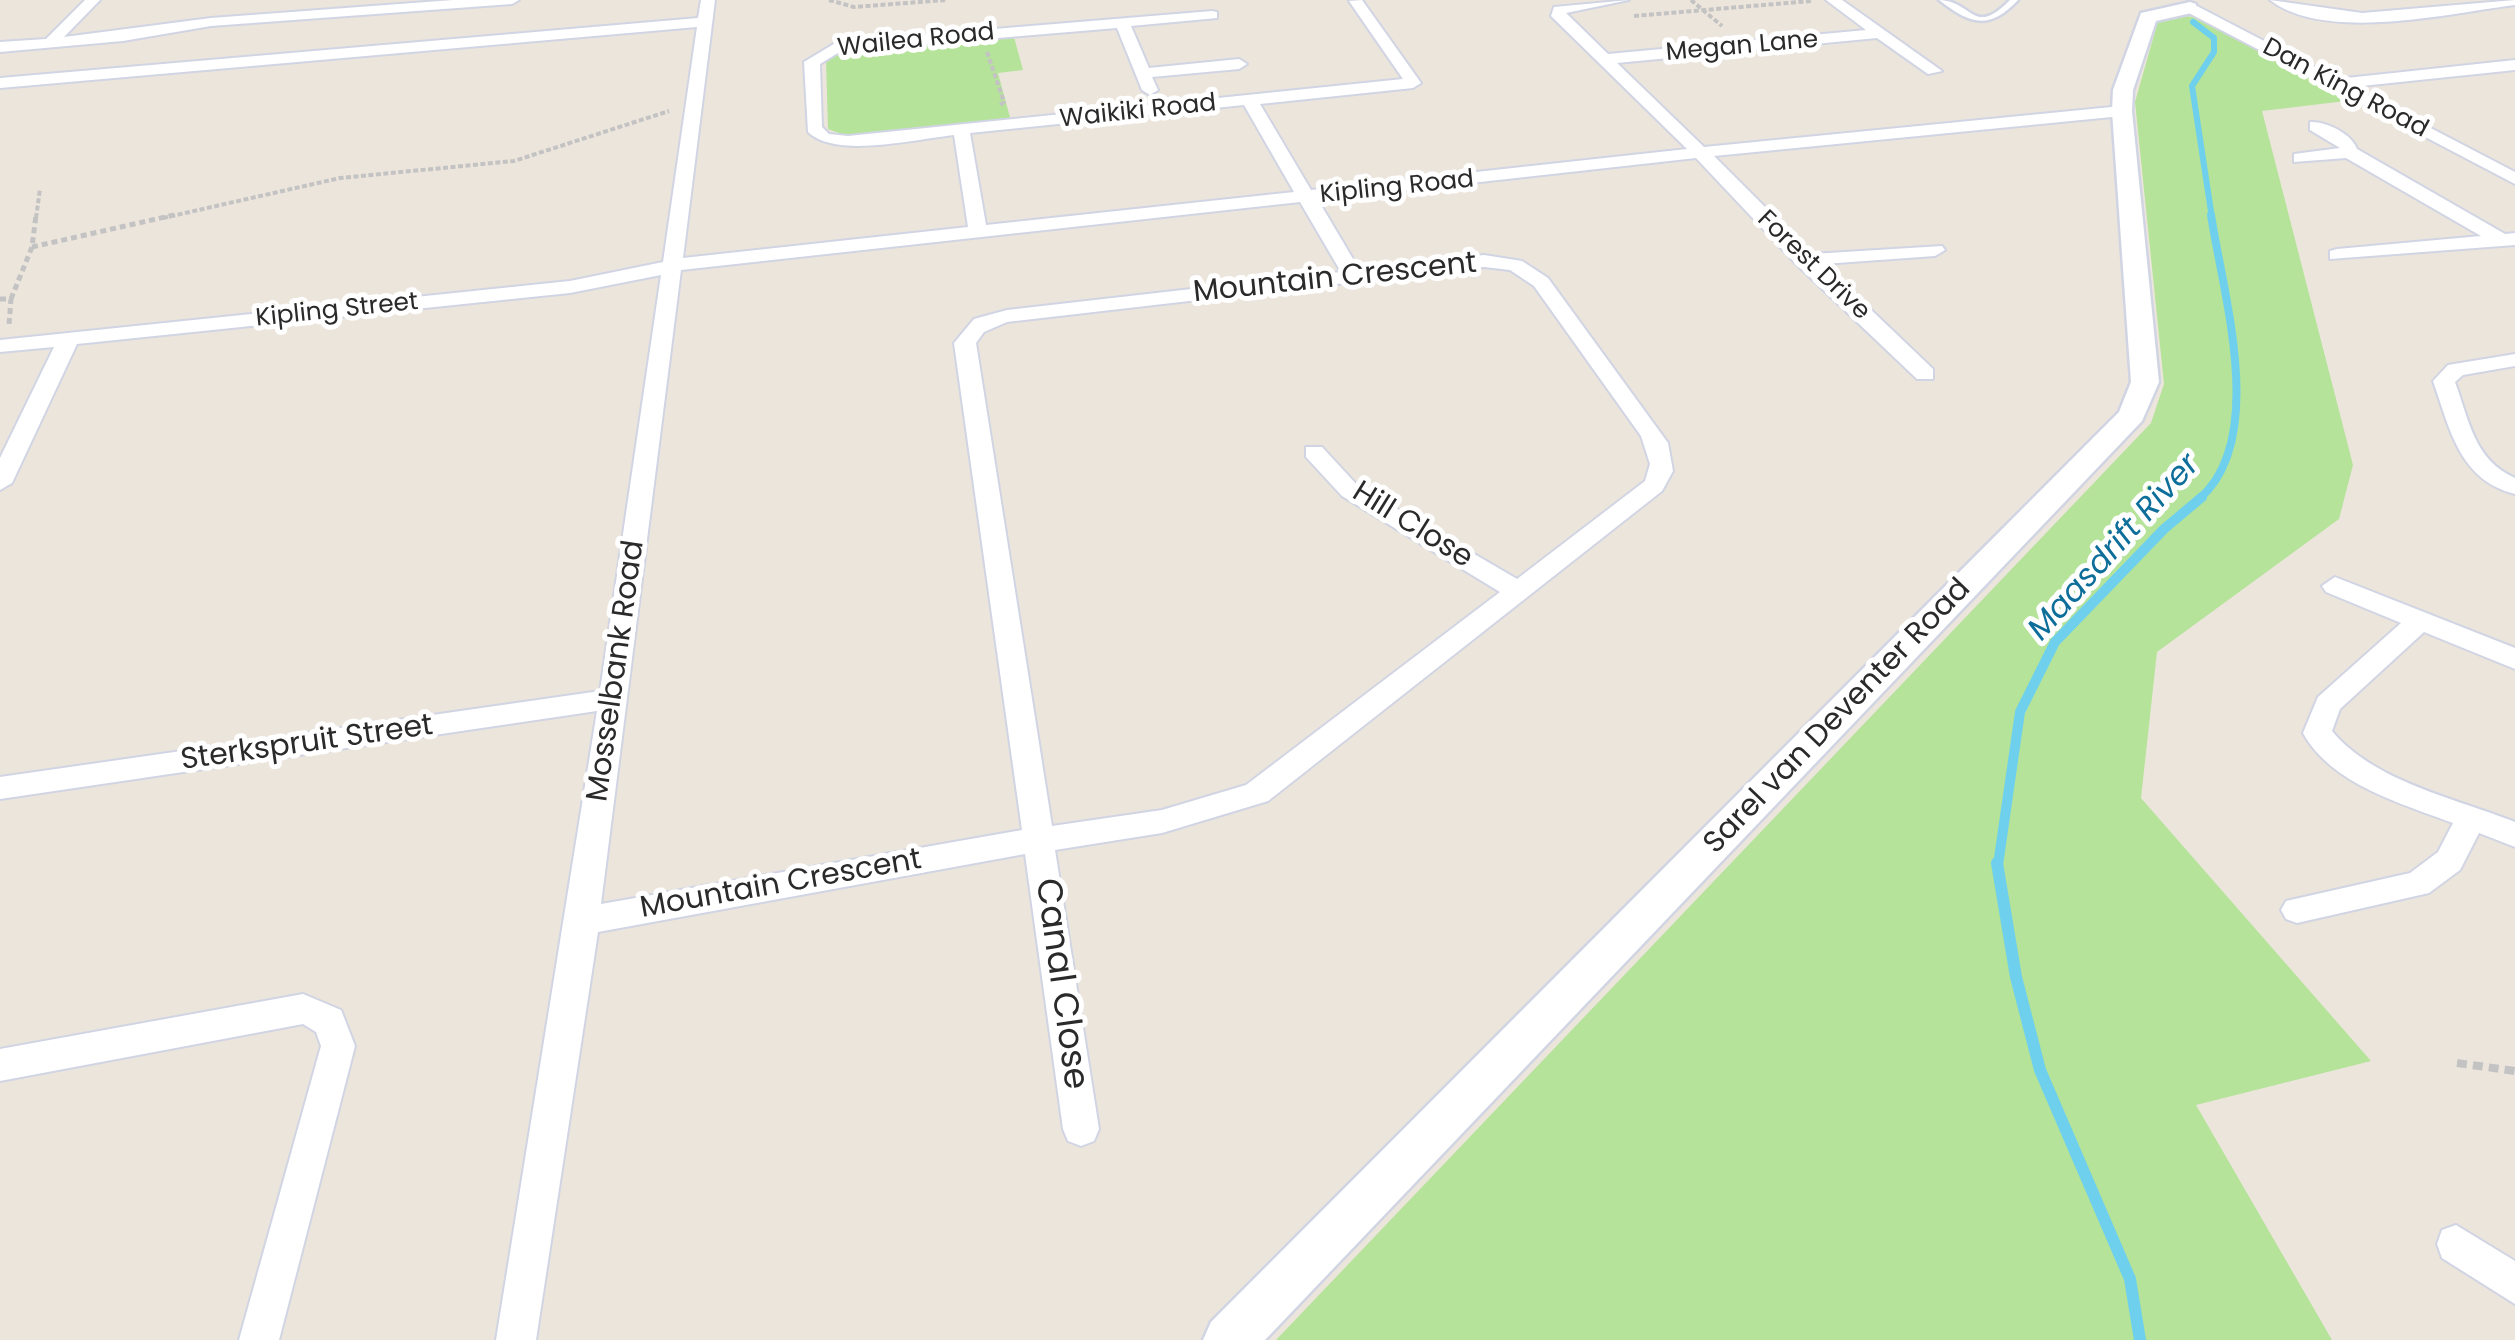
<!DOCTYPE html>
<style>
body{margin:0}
canvas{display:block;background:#ece5dc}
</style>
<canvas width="2515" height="1340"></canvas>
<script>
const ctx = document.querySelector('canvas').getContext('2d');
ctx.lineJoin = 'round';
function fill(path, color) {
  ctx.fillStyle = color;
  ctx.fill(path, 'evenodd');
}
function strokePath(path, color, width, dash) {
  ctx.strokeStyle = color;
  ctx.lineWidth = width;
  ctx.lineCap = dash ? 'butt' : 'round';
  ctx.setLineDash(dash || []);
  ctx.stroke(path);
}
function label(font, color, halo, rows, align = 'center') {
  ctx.font = font + ' Poppins,sans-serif';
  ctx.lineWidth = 10;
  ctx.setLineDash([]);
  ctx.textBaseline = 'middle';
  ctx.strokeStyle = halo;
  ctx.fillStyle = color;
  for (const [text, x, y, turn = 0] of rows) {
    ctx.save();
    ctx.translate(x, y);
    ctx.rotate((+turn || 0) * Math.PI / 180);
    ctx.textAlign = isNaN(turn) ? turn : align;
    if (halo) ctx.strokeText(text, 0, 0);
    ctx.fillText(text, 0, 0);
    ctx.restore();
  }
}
const green = new Path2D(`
 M2175 15 2194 17 2354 100 2262 111 2353 465 2339 519 2157 652 2141 798 2371 1061 2196 1105 2332 1340H1276L2151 423 2164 384 2135 102 2158 21Z
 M1008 36 1014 37 1023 70 998 73 1011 121 847 136 828 129 826 59 840 50Z`);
const streamFar3 = new Path2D(`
 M2193 22 2214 38V52L2192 86 2212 218`);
const streamFar2 = new Path2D(`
 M2199 499C2268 440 2223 294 2211 215`);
const streamFar1 = new Path2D(`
 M1998 865 2020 712 2055 642 2164 529 2202 497`);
const stream = new Path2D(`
 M1997 863 2016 977 2040 1070 2130 1279 2140 1340`);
const pathFar2 = new Path2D(`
 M829 0 854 7 946 0
 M1691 0 1722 26
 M1634 16 1811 1
 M987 52 1004 102 1000 105
 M36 218 40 189
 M163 218 340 178 514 161 669 111`);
const pathFar1 = new Path2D(`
 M32 247 174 215
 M0 299H11L9 325
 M11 299 32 247 36 215`);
const path = new Path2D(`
 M2457 1063 2515 1071`);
const service = new Path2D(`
 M1939 0C1973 1 1973 38 2010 0H2018C1989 31 1970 24 1939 0Z`);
const minor = new Path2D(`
 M85 0H100L64 37 211 18 453 0H519L512 4 211 26 123 41 0 52V42L46 39Z
 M701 0H715L683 258 968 227 954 135C917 139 835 159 808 132L804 62 837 42 1212 11 1217 12V18L1131 26 1149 68 1239 59 1247 64 1239 69 1152 77 1158 90 1150 95 1142 90 1117 28 841 51 820 64 822 127 829 134 848 136 1403 79 1349 1 1362 0 1421 83 1413 88 1260 104 1311 190 1687 149 1551 16 1554 7 1629 0 1566 13 1608 54 1866 30 1826 0H1842L1942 71 1928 74 1877 38 1617 63 1704 147 2122 106 2130 111 2122 116 1714 156 1812 254 1942 246 1945 250 1935 256 1823 264 1933 369V379H1917L1796 264 1696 158 1318 200 1359 269 1484 255 1522 261 1548 278 1668 443 1673 471 1662 491 1268 801 1162 833 1055 850 1099 1129 1094 1141 1081 1146 1068 1141 1063 1129 1025 854 598 932 536 1340H496L597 711 0 799V777L600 691 661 275 570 293 77 344 12 483 0 490V458L54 347 0 352V340L570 281 663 262 697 27 0 88V78L698 18ZM1244 105 1294 192 986 225 970 133ZM1300 202 1341 272 1007 310 974 319 954 343 1022 830 601 904 681 270ZM1484 267 1510 270 1534 286 1641 436 1650 464 1645 481 1517 579 1358 486 1322 447H1306V457L1342 496 1500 592 1246 785 1162 810 1052 826 976 343 984 332 1007 322Z
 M2270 0 2362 13 2515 0V5C2449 13 2326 43 2270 0Z
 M2185 5H2195L2337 79 2515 60V70L2352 87 2515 172V184L2185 11Z
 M2310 122C2326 121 2352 134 2357 149L2505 234 2515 233V245L2330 259V251L2337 249 2481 236 2346 158 2294 162V154L2340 148 2310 130Z
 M2515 354V366L2463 375 2455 382C2469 420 2474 460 2515 478V494C2459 480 2450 429 2433 381L2448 365Z
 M2335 577 2515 648V669L2424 632 2340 709 2332 731C2374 782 2458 799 2515 822V847L2479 833 2460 870 2429 893 2297 923 2286 919 2281 910 2286 901 2410 873 2438 852 2453 823C2402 804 2331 784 2303 733L2318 697 2401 623 2326 592 2322 586Z
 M303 994 341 1010 355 1046 279 1340H239L321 1046 316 1032 303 1024 0 1081V1049Z
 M2456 1225 2515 1261V1304L2442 1258 2437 1244 2442 1230Z`);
const tertiary = new Path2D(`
 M2190 2 2196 4V12L2156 21 2133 90 2132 111 2159 382 2142 421 1265 1340H1203L1211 1322 2119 412 2131 382 2112 111 2113 90 2141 13Z`);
const farStreetnames = [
 ["Wailea Road",916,41,-6],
 ["Megan Lane",1742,47,-5],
 ["Dan King Road",2345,89,28],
 ["Waikiki Road",1138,112,-6],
 ["Kipling Road",1397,188,-6],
 ["Forest Drive",1813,266,44],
 ["Kipling Street",337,311,-6]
];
const streetNames = [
 ["Mountain Crescent",1335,279,-6],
 ["Hill Close",1412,526,32],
 ["Mosselbank Road",617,671,-82],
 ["Sarel van Deventer Road",1838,717,-46],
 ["Sterkspruit Street",307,744,-8],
 ["Mountain Crescent",781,885,-10]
];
const waterNames = [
 ["Maasdrift River",2115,548,-48]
];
const nearStreetnames = [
 ["Canal Close",1060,984,82]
];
fill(green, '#b4e399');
strokePath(streamFar3, '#6fd0ee', 6);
strokePath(streamFar2, '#6fd0ee', 8);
strokePath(streamFar1, '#6fd0ee', 10);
strokePath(stream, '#6fd0ee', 12);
strokePath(service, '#d1d5e3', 5);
strokePath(minor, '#d1d5e3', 4);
strokePath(tertiary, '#d1d5e3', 5);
strokePath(pathFar2, '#c3c3c3', 4, [5, 2.5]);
strokePath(pathFar1, '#c3c3c3', 5, [6, 4]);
strokePath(path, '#c3c3c3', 8, [10, 6]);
fill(service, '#fff');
fill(minor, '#fff');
fill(tertiary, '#fff');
label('25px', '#2a2a2a', '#fff', farStreetnames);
label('30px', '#2a2a2a', '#fff', streetNames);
label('italic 32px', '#0e6e9a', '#fff', waterNames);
label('35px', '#2a2a2a', '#fff', nearStreetnames);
</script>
